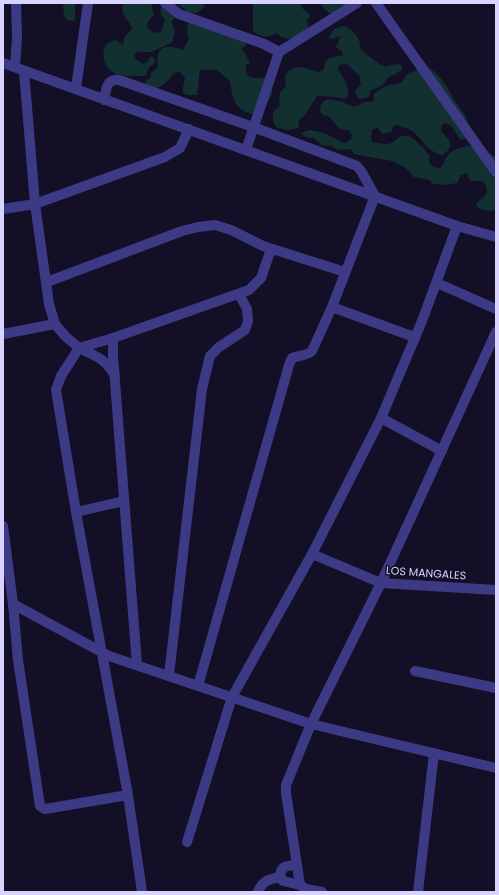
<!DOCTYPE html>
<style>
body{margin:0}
#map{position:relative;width:499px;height:895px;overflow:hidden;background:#130f26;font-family:Poppins,sans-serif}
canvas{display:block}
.frame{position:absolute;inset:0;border:4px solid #d9d4ff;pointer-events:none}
</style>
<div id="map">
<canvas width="499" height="895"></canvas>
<div class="frame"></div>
</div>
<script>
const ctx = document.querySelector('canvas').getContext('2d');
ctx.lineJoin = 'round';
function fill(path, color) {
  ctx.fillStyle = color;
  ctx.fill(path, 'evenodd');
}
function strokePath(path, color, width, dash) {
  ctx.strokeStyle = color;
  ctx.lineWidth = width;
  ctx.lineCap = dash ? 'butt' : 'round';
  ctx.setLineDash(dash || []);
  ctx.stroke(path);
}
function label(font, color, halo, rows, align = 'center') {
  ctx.font = font + ' Poppins,sans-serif';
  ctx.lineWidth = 3;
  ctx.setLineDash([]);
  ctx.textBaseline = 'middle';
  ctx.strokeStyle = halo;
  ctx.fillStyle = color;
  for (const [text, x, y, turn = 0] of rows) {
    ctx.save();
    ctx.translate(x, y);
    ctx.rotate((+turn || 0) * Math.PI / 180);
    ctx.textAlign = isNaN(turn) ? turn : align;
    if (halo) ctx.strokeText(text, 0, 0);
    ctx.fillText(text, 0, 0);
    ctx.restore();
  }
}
const green = new Path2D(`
 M63 3H75V21L67 20 64 16Z
 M124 3H151L154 15 148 21 147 26C151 32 154 34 161 32L165 19C160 16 160 13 161 8L164 5 177 15 171 22 175 30 173 39 171 43 151 52H138L134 55 136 59 143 64 147 62 151 56 155 59 154 64 149 67 146 75 142 76C135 76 121 77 114 73 105 68 100 54 106 45 108 43 112 41 115 40L118 41 123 45 125 36 131 30 132 27C127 19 119 12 124 3Z
 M177 3H205L203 8 197 13 188 12Z
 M253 3H301L303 9 309 13 310 17 307 20 308 29C298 35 287 45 277 33 268 38 261 38 253 31Z
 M320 3H352L332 14 327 12Z
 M190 21 247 42 245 46 241 49 246 55 250 63 246 65V74C252 81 259 76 267 78 270 79 271 82 272 85 274 100 265 104 256 115 235 111 233 101 230 81L217 70H200L197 95H186L183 92V88L185 77 179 72 174 73C167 81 165 86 153 89L145 84 146 80 151 78V73L157 68C158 63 157 60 158 55 160 43 175 47 183 50L184 48 190 37H188C187 31 186 26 190 21Z
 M342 26C349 27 356 33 359 40 360 43 360 46 361 49 361 51 382 66 383 66 389 67 394 64 399 64L403 67 401 71 389 77 383 85 370 91 369 97 360 99 357 97 355 93 356 89 361 85 359 75 347 64 339 65 338 69C343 77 349 86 348 96L344 99 335 97 317 96 305 115 298 121 299 128 287 130 276 127C272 120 270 112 279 107 280 102 278 96 281 91 283 89 286 87 286 83 286 80 284 78 286 74 289 70 298 66 303 67 312 69 319 77 325 67L324 65C328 55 335 58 343 55L342 51 334 46 337 45 340 38 343 36 331 39 329 37 334 29Z
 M424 67C437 69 446 85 452 96 458 106 467 115 469 127 469 130 469 133 469 136L465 139 461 140C455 134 455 125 444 123L441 127V131C449 140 457 146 442 155 426 151 424 140 412 131 406 127 400 126 394 125L391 132 383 134 380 131 378 127 372 130 371 139 372 142C378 143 383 144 388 144 393 143 396 139 400 137 409 133 416 140 421 147L422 146 430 157 429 161 431 165 439 169C445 165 444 158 449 154 456 147 471 144 479 147 485 150 490 154 496 157V210L488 211 478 208 476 204C482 196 493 195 483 181H470L467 173 461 175 457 183 446 185 432 184 430 180 414 177 406 168 392 161 358 155 354 154 351 149 339 150 331 146 321 145 314 138 306 137 301 134C312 123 334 139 345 143L351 139 352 135 348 130 341 129 337 126 328 116 323 115 320 112C321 110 320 108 321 105 325 93 347 104 354 107L365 102 374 101V94C381 87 391 84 401 83L407 74Z`);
const minor = new Path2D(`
 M165 3 179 14 264 44 279 52
 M376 3 496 172
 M3 63 457 226 496 237
 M15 67 17 37 16 3
 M24 71 35 204 49 304 55 324 65 336 79 348 113 338 249 290 261 278 271 249
 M76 88 88 3
 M104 100C106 91 106 78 119 80L253 127 357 166 361 171 375 196 332 307 312 351C307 356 299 355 292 358L289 365 198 686
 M246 150 279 52 357 3
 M3 209 35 204 165 157 180 148 189 129
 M47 282 182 231 198 227 215 225 231 230 263 246 345 272
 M437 283 496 309
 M332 307 414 337
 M3 334 55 324
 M113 338V356L137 665
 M115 376C105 358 97 357 79 348L61 376 56 390 76 512 128 795 142 892
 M381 418 442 451
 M76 512 124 501
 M3 526 13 604 109 656 311 724 496 768
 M312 554 381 583 496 590
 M13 604 18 660 40 806 45 809 128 795
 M415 671 496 688
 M169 675 202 389 210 356 219 347 245 330 248 321 247 309 239 294
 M187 842 232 697 312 554 381 418 422 321 457 226
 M297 864 284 867 281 871 280 877 283 881 300 885 306 889 322 892
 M300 885 286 793V785L311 724 381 583 496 332
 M258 892C262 881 269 879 280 877
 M418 892 434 753`);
const streetNames = [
 ["LOS MANGALES",426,574,4]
];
fill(green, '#12302f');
strokePath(minor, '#3d3a85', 10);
label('11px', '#d9d4ff', '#130f26', streetNames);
</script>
